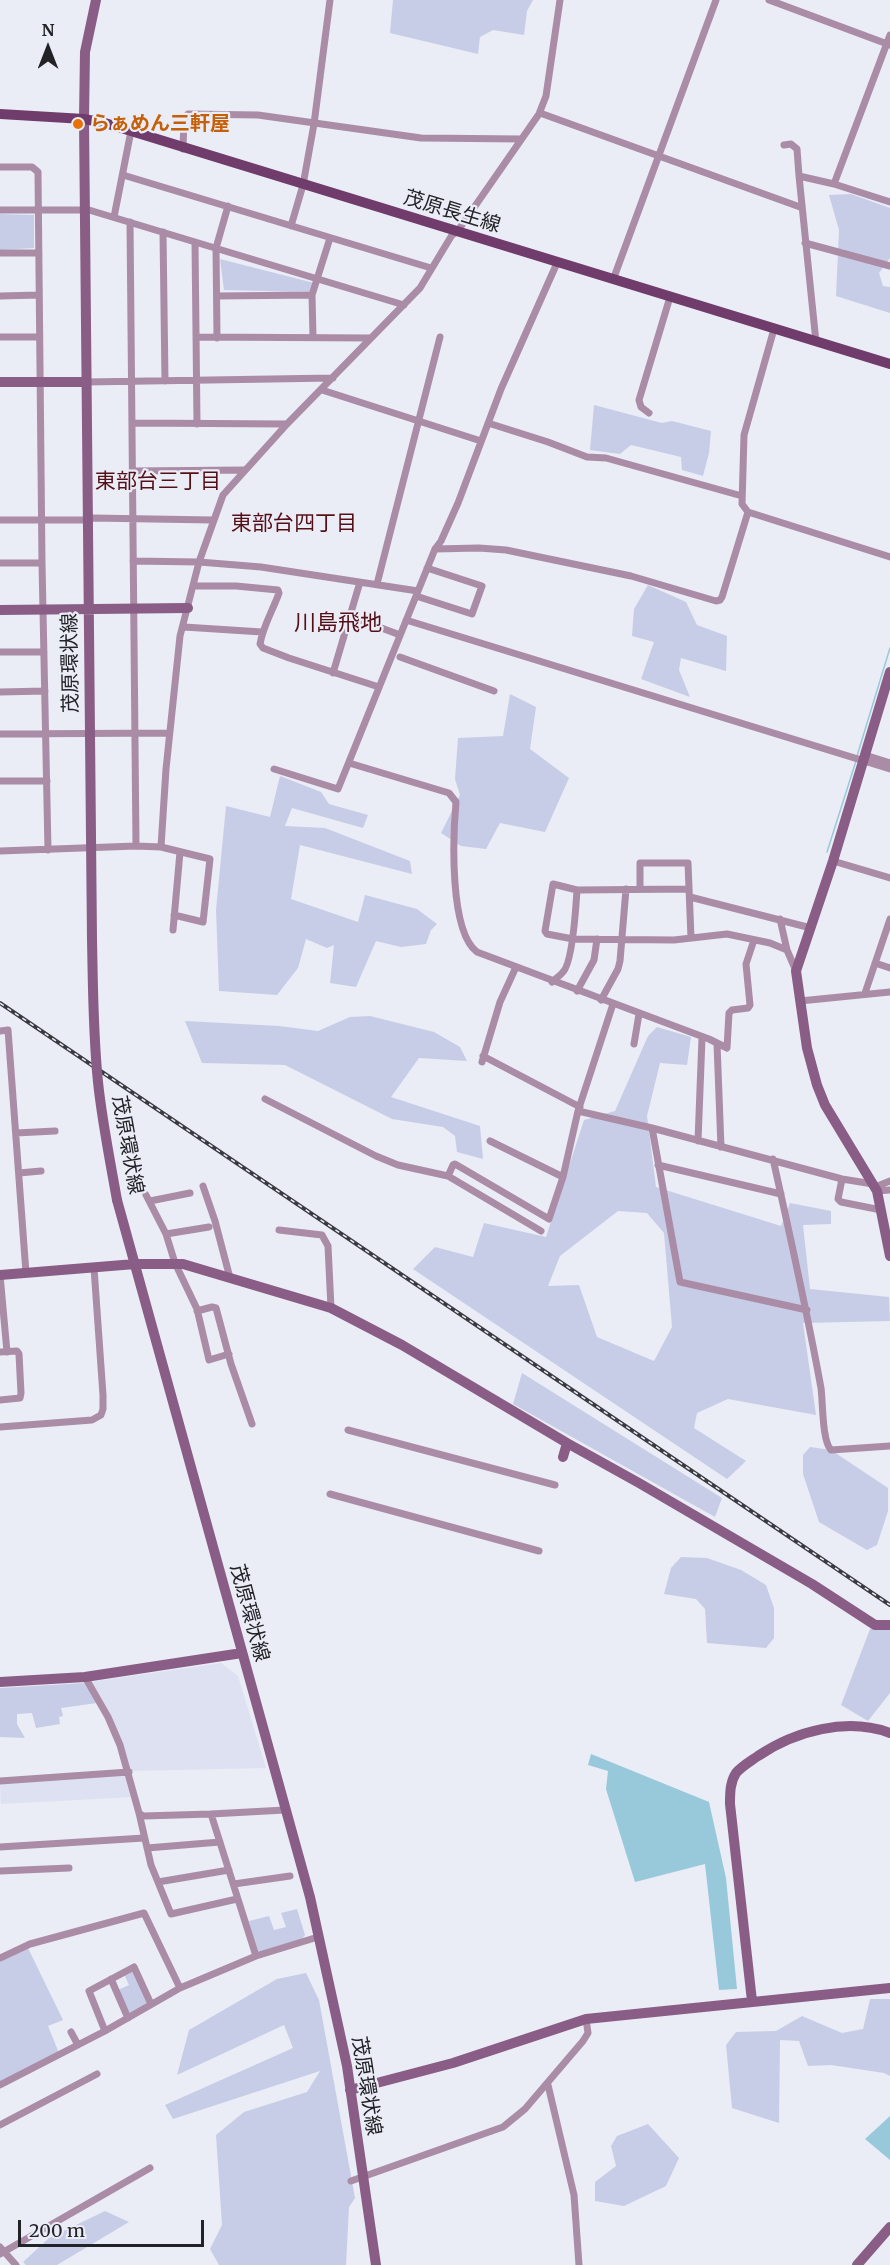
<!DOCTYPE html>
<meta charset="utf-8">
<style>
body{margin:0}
#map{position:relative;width:890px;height:2265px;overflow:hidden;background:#eaecf6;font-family:Merriweather,serif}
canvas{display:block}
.north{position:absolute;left:18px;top:18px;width:60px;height:60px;-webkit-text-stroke:4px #eaecf6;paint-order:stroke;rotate:0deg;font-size:16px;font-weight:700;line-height:24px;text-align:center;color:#222327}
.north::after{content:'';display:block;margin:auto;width:21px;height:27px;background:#222327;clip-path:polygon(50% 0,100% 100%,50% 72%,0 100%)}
.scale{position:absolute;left:18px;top:2220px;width:186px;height:27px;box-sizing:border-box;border:3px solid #222327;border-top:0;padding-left:8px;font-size:18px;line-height:21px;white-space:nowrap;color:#222327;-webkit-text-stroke:4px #eaecf6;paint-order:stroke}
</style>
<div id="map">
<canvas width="890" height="2265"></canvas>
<div class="north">N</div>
<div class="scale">200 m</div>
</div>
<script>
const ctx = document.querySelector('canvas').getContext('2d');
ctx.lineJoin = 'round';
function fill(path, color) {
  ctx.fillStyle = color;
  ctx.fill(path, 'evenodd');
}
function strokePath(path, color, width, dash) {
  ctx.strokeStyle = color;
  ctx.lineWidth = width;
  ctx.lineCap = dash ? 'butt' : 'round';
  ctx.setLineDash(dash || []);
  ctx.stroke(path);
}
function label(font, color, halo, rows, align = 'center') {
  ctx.font = font + ' Merriweather,"Noto Sans JP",serif';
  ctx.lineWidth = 4.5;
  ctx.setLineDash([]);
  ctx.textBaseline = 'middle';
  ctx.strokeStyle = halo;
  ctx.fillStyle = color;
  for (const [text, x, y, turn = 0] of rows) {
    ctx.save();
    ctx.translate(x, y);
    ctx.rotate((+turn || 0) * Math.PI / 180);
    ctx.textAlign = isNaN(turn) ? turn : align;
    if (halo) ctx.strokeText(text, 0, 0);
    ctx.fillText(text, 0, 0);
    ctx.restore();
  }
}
const built = new Path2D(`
 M221 1663 238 1676 266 1768 131 1771 90 1682Z
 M128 1774 133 1797 1 1804 0 1783Z`);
const green = new Path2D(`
 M393 0H533L527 11 524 35 493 30 480 37 478 54 390 33Z
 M851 194 890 208V258L879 273 883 286 890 287V313L836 296 839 230 829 195Z
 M0 214 34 215V248L0 250Z
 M220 259 314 283 310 292 224 290Z
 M594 405 662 423 672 421 711 431 709 453 703 476 682 470 681 457 631 445 620 454 590 450Z
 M648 585 686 602 697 625 727 636 726 671 681 658 679 670 690 697 641 679 654 642 632 636 634 609Z
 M510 694 536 707 530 749 569 778 545 832 500 823 486 849 461 846 441 833 460 795 455 779 458 738 503 736Z
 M280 776 321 792 329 804 368 815 363 828 292 808 285 826 325 828 410 861 412 874 300 845 291 899 358 922 365 895 417 909 437 924 431 930 426 944 401 947 376 941 356 987 330 983 334 945 327 948 306 939 298 968 277 995 219 991 216 910 226 806 270 817Z
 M370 1016 434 1032 460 1047 467 1061 419 1058 391 1097 480 1126 483 1159 457 1152 455 1136 443 1127 392 1119 285 1065 202 1063 185 1021 279 1026 318 1031 350 1017Z
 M657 1027 691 1037 687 1065 660 1063 647 1116 656 1187 781 1226 790 1203 831 1211V1224L803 1225 810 1289 889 1297 890 1321 803 1323 816 1415 728 1399 697 1413 694 1428 746 1461 727 1479 413 1269 435 1247 473 1257 484 1223 546 1237 584 1120 615 1111 648 1036ZM618 1211 647 1213 664 1233 672 1327 654 1361 597 1337 579 1285 548 1286 560 1256Z
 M522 1373 722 1498 715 1517 513 1404Z
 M810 1447 831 1450 888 1488V1511L877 1545 867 1550 819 1522 803 1474V1455Z
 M681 1557 707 1558 741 1570 766 1585 774 1608V1638L766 1648 707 1643 705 1609 696 1599 664 1594 671 1568Z
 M870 1629H890V1693L868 1721 841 1705Z
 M85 1683 97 1703 61 1708 63 1716 59 1717 60 1724 36 1728 32 1713 17 1714V1724L25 1738 0 1737V1688Z
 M297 1909 305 1935 302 1939 256 1953 249 1921 269 1916 274 1930 286 1927 281 1913Z
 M28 1948 63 2020 48 2026 59 2053 0 2083V1960Z
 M132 1970 148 2001 147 2006 130 2014 118 1990 129 1985 124 1974Z
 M306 1973 319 2000 355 2198 349 2207 346 2265H219L210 2249 222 2225 216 2135 244 2112 307 2092 320 2071 173 2119 165 2105 293 2048 284 2025 177 2075 189 2030 277 1979Z
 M870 1999H890V2076L884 2073 831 2065 808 2066 799 2041 780 2040 779 2123 732 2108 726 2045 736 2032 776 2031 802 2016 842 2033 863 2029Z
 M648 2124 679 2158 666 2186 624 2206 595 2201V2182L616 2166 611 2146 617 2136Z
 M105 2211 129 2222 57 2265H26L23 2262 49 2238Z`);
const water = new Path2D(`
 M591 1754 709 1802 726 1878 737 1989 719 1990 705 1864 635 1882 606 1789 608 1771 588 1765Z
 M890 2116V2160L865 2139Z`);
const stream = new Path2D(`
 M857 756 890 648
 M827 852 856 761`);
const street = new Path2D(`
 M769 0 890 45
 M540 113 800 207
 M784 145 791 144 797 149 799 176
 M183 149 184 119 188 114 258 115 421 138 521 139
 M0 167H32L38 172 42 563 48 850
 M123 175 431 268
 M834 184 890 35
 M0 210H89L404 305
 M114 217 131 131
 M130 222 136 846
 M291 226 303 185 314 124 330 0
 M163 232 165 381
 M195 242 197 424
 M805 243 890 266
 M0 253H39
 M613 280 716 0
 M0 296 39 295
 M217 296 312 295
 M774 329 744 435 742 504 748 512 890 557
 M0 337H39
 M196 337 370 338
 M313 337 312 295 330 238
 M217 338 216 248 228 206
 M816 342 799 176 834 184 890 202
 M86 382 333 378
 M322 390 481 441
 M649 413 641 407 639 400 670 297
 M132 423 287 424
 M488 423 548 442 587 457 606 458 742 496
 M132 471 244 470
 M0 520H87L92 518 213 520
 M435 549 479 548 506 550 631 576 716 601 720 600 722 597 748 512
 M133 561 199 562 261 567 418 591
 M0 563H42
 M377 584 440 337
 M193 586H236L278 590 279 593C273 610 263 626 260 644L263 648 289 658 379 687
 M416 596 472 614 482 586 427 568
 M350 616 400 635
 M406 620 890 769
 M184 627 262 632
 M0 652H44
 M400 657 494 691
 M333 673 360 582
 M0 692 45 691
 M0 734 169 733
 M865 755 890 763
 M349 763 449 793 456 802C453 835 449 931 477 952L709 1039 727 1048 729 1013 732 1010 748 1008 750 1005 746 964 754 940
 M274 769 338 789 435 549 441 541 458 503 501 389 557 263
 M0 781H47
 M161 847 166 769 180 636 199 562 223 495 287 424 420 288 452 235 457 232 539 114 546 96 560 0
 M0 851 136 846 161 847 210 859 203 922 174 915
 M833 861 890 878
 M640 889V863H688L691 938
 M577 890 553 884 545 931 547 934 573 939 674 940 727 934 770 943 787 950 796 971
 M690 897 811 928
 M780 919 787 950
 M173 930 180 852
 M875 963 890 968
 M552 982C556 978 560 976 563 972 573 962 576 905 577 890L689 889
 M577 991 594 960 597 939
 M865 993 890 919
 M601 1000 618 969 620 961 626 889
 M800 1001 890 992
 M0 1031 8 1030 26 1273
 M634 1044 639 1014
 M717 1044 721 1147
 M483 1056 580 1107
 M482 1062 500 1002 516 967
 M265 1099 376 1156 398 1165 448 1176 453 1165 455 1164 549 1219 563 1177 578 1111 613 1004
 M578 1111 652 1128 842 1179 873 1184
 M652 1128 680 1282 807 1310
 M16 1133 55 1131
 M490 1141 563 1177
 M698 1141 702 1038
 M773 1159C790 1235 807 1311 821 1388 823 1403 822 1441 831 1450L890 1446
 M658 1165 781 1194
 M19 1173 41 1171
 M448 1176 541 1231
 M842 1179 838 1199 841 1202 881 1210
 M203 1186 215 1221 230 1278
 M875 1187 890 1181
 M877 1191 890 1190
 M146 1195 166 1234 175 1263 197 1309 209 1360 229 1354
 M150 1201 190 1193
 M279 1230 322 1235 328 1246 331 1308
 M166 1234 209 1227
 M0 1275 7 1352
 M197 1311 212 1307 216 1308 231 1364 252 1424
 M0 1352 17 1351 19 1354 21 1393 20 1398 0 1400
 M0 1427 92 1420 101 1415 103 1409V1395L94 1268
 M348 1430 555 1485
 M330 1494 539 1551
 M85 1677 108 1717 120 1745 139 1813 143 1816 211 1814 256 1956
 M0 1781 129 1772
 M139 1813 151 1865 171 1914 237 1899
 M211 1814 285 1810
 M0 1847 144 1838
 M147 1848 220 1842
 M0 1871 69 1868
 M158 1882 229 1870
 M234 1884 290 1876
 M0 1958 30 1944 144 1913 180 1988
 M111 1979 128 2018
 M105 2031 89 1991 134 1967 151 2004
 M71 2032 78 2045
 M0 2085 105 2031 180 1988 256 1956 318 1937
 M548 2085 574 2195 579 2265
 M0 2125 97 2074
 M351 2181 503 2127 525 2109 583 2041 588 2033 586 2019
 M0 2247 16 2265
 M0 2254 150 2168`);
const secondary = new Path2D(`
 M0 382H86
 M0 610 188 608
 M890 672 833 861 796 971 807 1048 817 1085 825 1105 877 1191 890 1256
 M92 939 84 119 85 52 96 0
 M117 1200 310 1897 347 2066 376 2265
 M0 1275 135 1264H183L331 1308 402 1345 567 1443 639 1483 812 1584 875 1625H890
 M563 1457 567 1443
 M0 1682 85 1677 242 1653
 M752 2001 730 1804C730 1793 730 1782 736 1773 742 1766 751 1761 758 1756 795 1731 847 1717 890 1733
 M350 2090 453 2063 586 2019 890 1988
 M857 2265 890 2227`);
const primary = new Path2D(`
 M0 114 84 119 105 123 890 364`);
const rail = new Path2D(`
 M0 1003 890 1605`);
const secondaryBridge = new Path2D(`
 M92 939C93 987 93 1034 98 1082 102 1121 110 1160 117 1200`);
const markers = [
 [78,124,6,"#e8710a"]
];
const foodNames = [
 ["らぁめん三軒屋",90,124]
];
const streetNames = [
 ["茂原長生線",452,212,17],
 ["茂原環状線",71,663,-91],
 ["茂原環状線",127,1145,80],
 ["茂原環状線",249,1613,75],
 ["茂原環状線",366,2086,81]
];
const neighbourhoodNames = [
 ["東部台三丁目",158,482],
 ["東部台四丁目",294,524]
];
const quarterNames = [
 ["川島飛地",338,624]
];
fill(built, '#dee1f2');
fill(green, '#c8cde7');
fill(water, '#98c9db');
strokePath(stream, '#98c9db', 1.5);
strokePath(street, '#aa8ca7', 7);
strokePath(secondary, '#895d85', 10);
strokePath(primary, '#703c6c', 10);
strokePath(rail, '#3a3b40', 4);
strokePath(rail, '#eaecf6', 1.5, [4.5]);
strokePath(secondaryBridge, '#895d85', 10);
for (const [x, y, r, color] of markers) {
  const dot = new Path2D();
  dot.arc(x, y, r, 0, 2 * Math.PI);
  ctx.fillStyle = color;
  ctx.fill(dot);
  strokePath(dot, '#eaecf6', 2);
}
label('bold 20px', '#c56008', '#eaecf6', foodNames, 'left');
label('20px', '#222327', '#eaecf6', streetNames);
label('21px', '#550f17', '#eaecf6', neighbourhoodNames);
label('22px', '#550f17', '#eaecf6', quarterNames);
</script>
